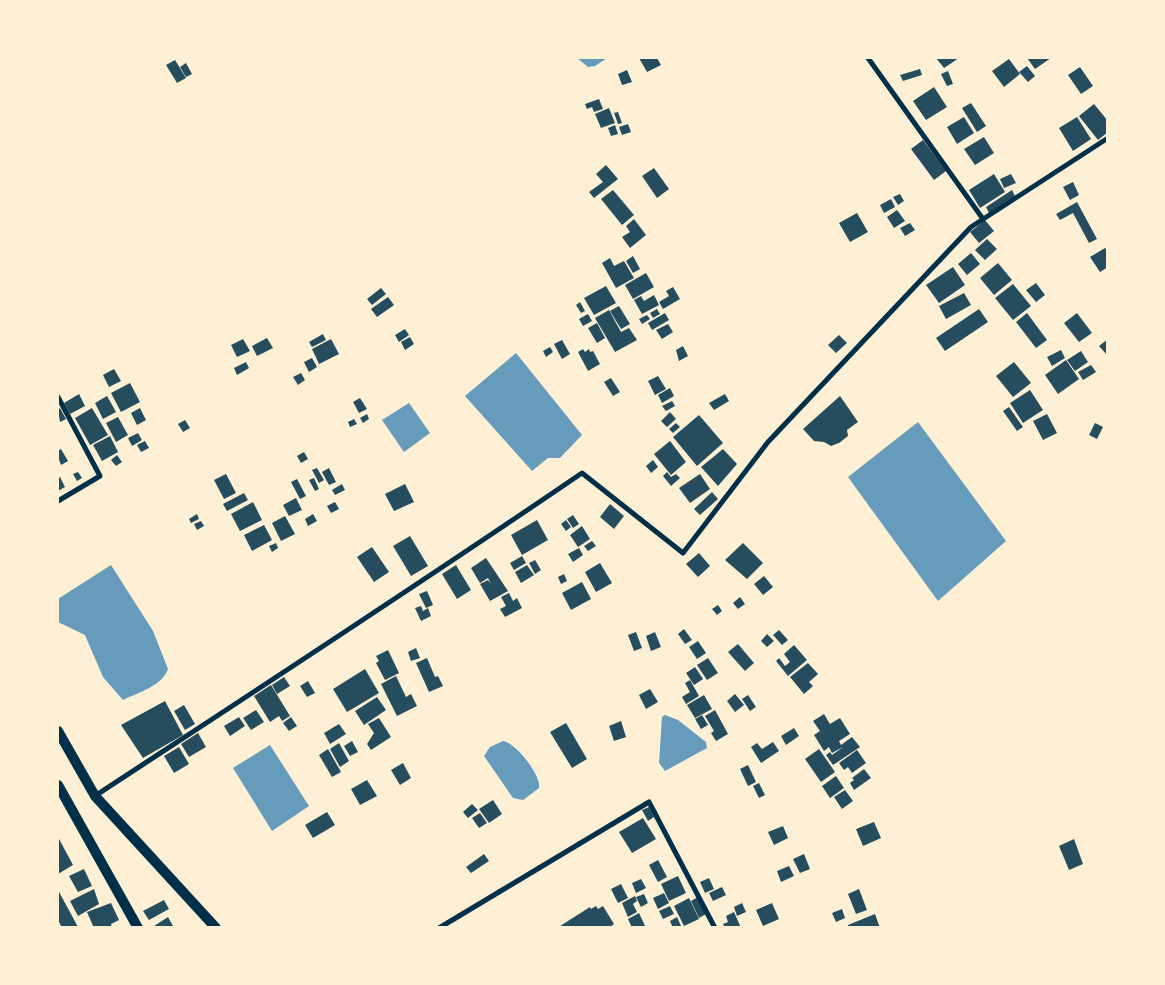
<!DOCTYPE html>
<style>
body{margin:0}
#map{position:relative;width:1165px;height:985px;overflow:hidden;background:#fdf0d5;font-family:"Fira Sans Condensed",sans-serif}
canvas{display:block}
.frame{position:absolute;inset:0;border:59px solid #fdf0d5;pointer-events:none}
</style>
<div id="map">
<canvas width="1165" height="985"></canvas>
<div class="frame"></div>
</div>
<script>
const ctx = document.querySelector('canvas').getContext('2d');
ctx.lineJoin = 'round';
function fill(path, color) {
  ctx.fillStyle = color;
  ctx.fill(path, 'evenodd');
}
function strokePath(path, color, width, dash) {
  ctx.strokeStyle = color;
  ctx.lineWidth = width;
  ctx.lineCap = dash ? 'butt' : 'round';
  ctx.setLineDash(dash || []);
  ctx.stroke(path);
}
const water = new Path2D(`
 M577 58H607L595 66 588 67Z
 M516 353 582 435 560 458H548L532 471 465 396Z
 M409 403 430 433 404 452 382 420Z
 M918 422 1006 541 938 601 848 477Z
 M111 565 153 631 168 669C162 686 139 692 123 700L103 677 85 635 58 622V599Z
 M665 715 678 720 706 742 707 748 665 771 659 763 662 717Z
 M503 741C516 743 542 776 539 788L523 800 513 798 484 756 490 747Z
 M270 745 309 806 272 831 233 768Z`);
const building = new Path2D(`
 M639 58H657L661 65 647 72Z
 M936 58H959L944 68Z
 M1027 58H1051L1035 69Z
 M1009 59 1020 74 1004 87 992 71Z
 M175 60 186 78 177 83 166 65Z
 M186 63 192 74 186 77 180 67Z
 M1027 66 1035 76 1028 82 1019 72Z
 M1080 67 1093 86 1081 94 1068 75Z
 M920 69 922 75 903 81 900 75Z
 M627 70 632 82 622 85 618 74Z
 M948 71 953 84 947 86 941 74Z
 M934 87 947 107 926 120 913 101Z
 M599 99 603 109 594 112 592 107 587 109 585 104Z
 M971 103 986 126 977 132 962 108Z
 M1094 104 1108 121V132L1098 140 1079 116Z
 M609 108 615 123 601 128 595 114Z
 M618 112 622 123 618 124 614 113Z
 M964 117 974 133 957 144 947 127Z
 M1077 117 1091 139 1073 151 1059 128Z
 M628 124 631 132 622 135 619 127Z
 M615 125 618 134 611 136 608 128Z
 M984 137 994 153 975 165 964 149Z
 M923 140 946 171 934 180 911 149Z
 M606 165 618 179 594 198 589 192 603 182 596 174Z
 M654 168 669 189 657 198 642 176Z
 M994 174 1005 192 980 208 969 190Z
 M1011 174 1016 183 1004 188 1000 179Z
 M1073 182 1079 195 1070 200 1063 187Z
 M613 190 634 215 622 225 601 199Z
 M1012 190 1015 196 989 213 986 207Z
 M900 194 904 201 898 205 893 197Z
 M891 199 895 207 884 213 880 205Z
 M1077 202 1097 239 1089 243 1073 213 1060 220 1056 214Z
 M897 210 905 221 894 228 887 217Z
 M857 213 868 232 850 242 839 223Z
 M634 219 646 235 630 248 622 237 630 232 626 226Z
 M985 220 994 231 979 243 970 232Z
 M910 223 915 230 905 236 900 228Z
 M987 239 997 249 985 260 975 250Z
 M1105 248 1108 252V267L1100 272 1090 257Z
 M971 253 980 264 967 275 958 264Z
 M633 256 640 269 633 273 626 261Z
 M610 258 614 266 624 261 634 278 616 288 602 263Z
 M998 263 1012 280 994 295 980 278Z
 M953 267 965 285 939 303 926 285Z
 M646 273 654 287 633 299 625 285Z
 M1036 283 1045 295 1036 302 1026 290Z
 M1013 284 1031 306 1013 320 995 298Z
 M606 286 616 303 594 315 584 298Z
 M673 287 680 299 663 309 659 302 669 296 666 291Z
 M381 288 386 294 372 305 367 299Z
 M964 293 971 305 946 319 939 306Z
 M654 295 659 305 642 314 634 300 641 296 644 301Z
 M388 297 394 305 377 317 371 309Z
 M580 302 585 311 581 313 576 305Z
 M619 306 630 324 621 329 610 311Z
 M657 309 660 314 653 318 650 313Z
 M979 309 988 322 945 351 936 338Z
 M609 310 621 332 629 328 637 340 615 352 595 318Z
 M665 313 669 320 652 330 648 323Z
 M1027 313 1047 340 1036 348 1016 322Z
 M1077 313 1092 333 1079 342 1064 323Z
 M588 314 592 321 583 326 579 319Z
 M647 315 650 319 642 324 639 319Z
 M597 323 605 338 597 343 588 328Z
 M668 324 673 332 662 339 656 330Z
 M405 329 409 335 399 342 395 335Z
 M323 334 326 340 312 347 309 342Z
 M839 335 847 343 836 353 828 345Z
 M410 337 414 344 405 350 401 342Z
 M267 338 273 348 257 356 252 346Z
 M243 339 250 351 237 357 231 345Z
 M331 339 339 354 319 364 312 349Z
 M1108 339V356L1099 346Z
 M562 340 570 354 562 359 554 344Z
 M683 346 688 356 679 361 676 350Z
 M550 347 553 352 546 357 543 351Z
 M583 349 585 352 589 349 590 352 593 351 600 364 588 371 578 352Z
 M1061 350 1065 358 1052 366 1047 357Z
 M1081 351 1088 362 1075 371 1067 360Z
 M312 358 317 367 309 372 304 362Z
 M1066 360 1079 379 1058 394 1045 375Z
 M246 362 249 368 237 375 234 368Z
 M1014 362 1031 383 1013 397 996 376Z
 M1091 365 1096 372 1083 380 1078 372Z
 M114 369 121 381 109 387 103 375Z
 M301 373 305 380 298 385 293 377Z
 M658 376 666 389 655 395 648 381Z
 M611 378 620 392 613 396 604 382Z
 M130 383 140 402 121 412 111 393Z
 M670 388 674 396 662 403 658 395Z
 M1030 390 1043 410 1023 423 1010 403Z
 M79 394 85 406 70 414 64 403Z
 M725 394 729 401 714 410 709 403Z
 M107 396 116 412 103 419 95 403Z
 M840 396 858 422 847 430 848 436 839 443 831 446 824 442 814 441 803 429Z
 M360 398 367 409 359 413 353 402Z
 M672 401 675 406 666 411 662 406Z
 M1009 407 1023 427 1017 431 1003 411Z
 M60 408 66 419 60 422 58 410Z
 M92 408 108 435 90 445 75 418Z
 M140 408 146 420 137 425 131 413Z
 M670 412 676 419 667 427 661 421Z
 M367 414 369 419 363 423 360 418Z
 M1047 414 1057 433 1043 440 1033 421Z
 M699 415 723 443 697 466 673 437Z
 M118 417 128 435 116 442 106 423Z
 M354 419 357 424 350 427 348 422Z
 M185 420 190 428 183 432 178 424Z
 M676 423 680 427 673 433 669 429Z
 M1095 423 1103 427 1097 439 1089 435Z
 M138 433 142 440 132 446 128 438Z
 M110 436 118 452 102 461 93 445Z
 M145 441 149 448 141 452 137 445Z
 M670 441 686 462 671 475 654 454Z
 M61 449 68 461 61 465 58 457V451Z
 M723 449 737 464 718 486 701 467Z
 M304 452 308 459 301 463 297 456Z
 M117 455 122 462 116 466 111 460Z
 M653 460 658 467 651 473 646 466Z
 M317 468 324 480 319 483 312 470Z
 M329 468 336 482 329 485 322 472Z
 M78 472 82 478 77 481 73 474Z
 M667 472 671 477 676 474 680 478 671 486 663 476Z
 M226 474 236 493 224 499 214 480Z
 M700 474 710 489 690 503 679 488Z
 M60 477 65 487 58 491V479Z
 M314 478 319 489 315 491 309 480Z
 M297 479 306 496 300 499 291 482Z
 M342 484 345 490 335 495 332 490Z
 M405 484 414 502 394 511 385 494Z
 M712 492 718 499 700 515 694 509Z
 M244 493 248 500 227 511 223 504Z
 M296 498 302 510 289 516 283 505Z
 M253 502 262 520 240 531 231 514Z
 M335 502 339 509 331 513 327 506Z
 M610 504 624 516 614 529 600 517Z
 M197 514 199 519 191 523 189 519Z
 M313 514 317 521 308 526 305 519Z
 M573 515 579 524 573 528 567 519Z
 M285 516 295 534 281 541 272 523Z
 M537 520 548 540 522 555 511 535Z
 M566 520 571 527 566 531 561 524Z
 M201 521 204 526 197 530 194 524Z
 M264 525 272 540 252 551 244 535Z
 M582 526 590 539 578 547 570 535Z
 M410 536 428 566 411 576 393 546Z
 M592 541 596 546 588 551 584 546Z
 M276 543 278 548 272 552 269 546Z
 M743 543 763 563 747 579 725 560Z
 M372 547 389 572 374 582 357 557Z
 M579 548 583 555 573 562 568 554Z
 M699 553 710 566 698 577 686 564Z
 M522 556 526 563 514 570 510 563Z
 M486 558 508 591 490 601 480 584 488 580 491 584 488 578 480 583 471 568Z
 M535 560 541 570 535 574 529 563Z
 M600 563 612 583 596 592 585 572Z
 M456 565 471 590 457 599 442 574Z
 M527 565 534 575 521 583 515 572Z
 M564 574 567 581 561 584 558 577Z
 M764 576 773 587 763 595 754 584Z
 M582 582 591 599 571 610 562 593Z
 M427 591 433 605 426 608 419 594Z
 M509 593 513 601 517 598 522 608 505 617 500 609 506 606 501 597Z
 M740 597 745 604 738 609 733 603Z
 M718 605 722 611 717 615 712 609Z
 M421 606 423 611 428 608 431 616 421 621 415 608Z
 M684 629 692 640 685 644 678 634Z
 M779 630 788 640 782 645 773 635Z
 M636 632 642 648 634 651 628 635Z
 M655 632 661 647 651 651 646 636Z
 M767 634 774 641 767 647 761 641Z
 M698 641 706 653 697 659 689 647Z
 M738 644 754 663 745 671 728 652Z
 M794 645 807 660 788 676 776 661 779 658 785 666 790 662 784 654Z
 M416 648 420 658 411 661 408 652Z
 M388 650 399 673 385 680 376 663 379 661 376 656Z
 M427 658 435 677 438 676 443 686 429 692 416 663Z
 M708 658 718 673 707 680 697 665Z
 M808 663 818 674 809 682 813 686 804 694 790 677Z
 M695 667 703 679 694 685 686 673Z
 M365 669 379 693 347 712 333 689Z
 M396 676 406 697 411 694 417 706 397 716 381 684Z
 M284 677 290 686 277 694 272 685Z
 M690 680 699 696 686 704 682 697 690 692 685 683Z
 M308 681 315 693 307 697 300 686Z
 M271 685 290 716 282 721 279 716 270 722 254 696Z
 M650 689 658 702 646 709 639 695Z
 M735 694 744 705 735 712 727 701Z
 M704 695 712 709 695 718 687 705Z
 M748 695 756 707 750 711 742 699Z
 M377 697 386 710 364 725 355 711Z
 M165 701 183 735 143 758 121 725Z
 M184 705 195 724 185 730 174 711Z
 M256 710 264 722 251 730 243 718Z
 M715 710 728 734 716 741 711 733 714 731 705 716Z
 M824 714 830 724 840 718 850 734 839 741 841 745 852 737 860 747 833 765 826 755 830 752 832 755 843 747 832 753 829 747 824 751 814 735 820 731 813 721Z
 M702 715 708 725 701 729 695 719Z
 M239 717 245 726 230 736 224 726Z
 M291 717 297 726 289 731 283 723Z
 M379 718 391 737 371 750 367 744 374 733 368 724Z
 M621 721 626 737 614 741 609 726Z
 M566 723 587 759 572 768 550 732Z
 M339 724 346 734 330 744 324 733Z
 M794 728 799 736 786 745 781 736Z
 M198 733 206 747 189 757 181 744Z
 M352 741 358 752 350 756 344 746Z
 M773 742 779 751 761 763 751 747 757 743 762 749Z
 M339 743 349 761 340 767 330 749Z
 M179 747 189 764 174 773 164 756Z
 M328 749 341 772 332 777 319 755Z
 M819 749 835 772 821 782 805 759Z
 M857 750 866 763 852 773 848 767 844 770 839 763Z
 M403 763 411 778 400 785 391 770Z
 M748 765 756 782 748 786 740 769Z
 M864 769 871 778 854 790 850 783 854 780 852 778Z
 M836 776 844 788 830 798 822 786Z
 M367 780 377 796 360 805 351 789Z
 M759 783 765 795 759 798 753 786Z
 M845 790 853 801 842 809 834 797Z
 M493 800 502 814 489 823 479 809Z
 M472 804 478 810 468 818 463 812Z
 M649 807 654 817 648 821 642 810Z
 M327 812 335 825 313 838 305 825Z
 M480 813 487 823 479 828 472 818Z
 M643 818 656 839 632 853 619 832Z
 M874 822 881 838 863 846 856 829Z
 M783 826 788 838 774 845 768 832Z
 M58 837 73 865 58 874Z
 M1074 839 1083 864 1069 870 1059 846Z
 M484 854 489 861 471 873 466 867Z
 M804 854 810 869 800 873 793 859Z
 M658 860 667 877 658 882 649 865Z
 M789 866 794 876 781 882 777 871Z
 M84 869 92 886 78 892 69 876Z
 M678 876 686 893 669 901 661 884Z
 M709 878 714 889 705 893 700 882Z
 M641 879 646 888 636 893 632 883Z
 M621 884 628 898 618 903 611 889Z
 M722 887 726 895 713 901 709 893Z
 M94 889 99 904 78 916 70 901Z
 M859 889 867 910 856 914 848 894Z
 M58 890 78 927 77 928H62L58 920Z
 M664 893 669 903 658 909 653 898Z
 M644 894 648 903 641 907 636 897Z
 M635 896 637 901 633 904 637 912 628 917 622 903Z
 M698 897 706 914 699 918 691 901Z
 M689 898 699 919 684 926 674 906Z
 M164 900 169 909 149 920 143 911Z
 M111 903 119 920 111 924 112 928H94L87 912Z
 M742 903 746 912 737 916 734 907Z
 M772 903 779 919 763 926 756 910Z
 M596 906 598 909 603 906 614 924 609 928H557L590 907 591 909Z
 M670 906 674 914 663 919 659 911Z
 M842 909 845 918 836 922 832 913Z
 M734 912 741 928H725L723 924 728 922 726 916Z
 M639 913 646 928H632L628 919Z
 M875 914 880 928H849L848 925Z
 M168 917 173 926 151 928Z
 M677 917 682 928H673L670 921Z`);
const minor = new Path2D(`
 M868 58 983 219
 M58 397 100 476 58 501
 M95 796C258 689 421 583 582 473L683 553 768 442 971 227 1108 138
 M439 928 649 802 715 928`);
const trunk = new Path2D(`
 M58 731 95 796 216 928
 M58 785 138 928`);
fill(water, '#669bbc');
fill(building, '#264d5e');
strokePath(minor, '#003049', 5);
strokePath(trunk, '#003049', 10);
</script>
